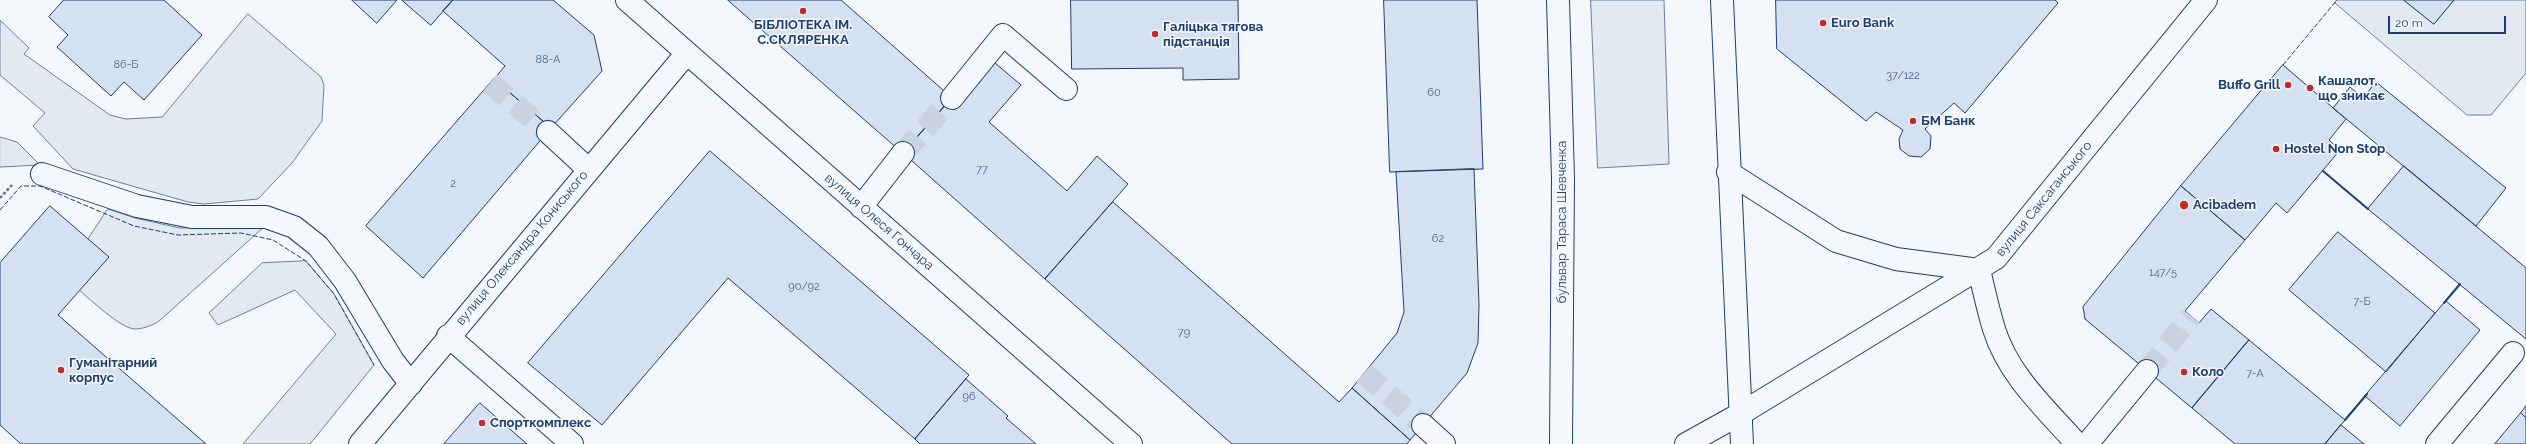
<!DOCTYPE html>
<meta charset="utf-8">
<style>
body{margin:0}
#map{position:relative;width:2526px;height:444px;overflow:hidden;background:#f4f7fb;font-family:Raleway,sans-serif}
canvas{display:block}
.scale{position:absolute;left:2388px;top:16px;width:118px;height:18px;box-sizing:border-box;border:2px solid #1d3f73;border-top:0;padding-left:5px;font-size:12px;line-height:14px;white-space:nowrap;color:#1d3f73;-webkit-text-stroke:3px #f4f7fb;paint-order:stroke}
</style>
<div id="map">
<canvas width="2526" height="444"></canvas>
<div class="scale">20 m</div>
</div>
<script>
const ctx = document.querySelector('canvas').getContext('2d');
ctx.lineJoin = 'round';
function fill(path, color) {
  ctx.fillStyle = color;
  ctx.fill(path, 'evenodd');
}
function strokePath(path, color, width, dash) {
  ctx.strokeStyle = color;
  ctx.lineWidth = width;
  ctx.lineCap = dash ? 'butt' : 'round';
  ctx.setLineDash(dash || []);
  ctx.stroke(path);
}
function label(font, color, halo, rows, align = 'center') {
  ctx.font = font + ' Raleway,sans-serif';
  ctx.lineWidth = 3;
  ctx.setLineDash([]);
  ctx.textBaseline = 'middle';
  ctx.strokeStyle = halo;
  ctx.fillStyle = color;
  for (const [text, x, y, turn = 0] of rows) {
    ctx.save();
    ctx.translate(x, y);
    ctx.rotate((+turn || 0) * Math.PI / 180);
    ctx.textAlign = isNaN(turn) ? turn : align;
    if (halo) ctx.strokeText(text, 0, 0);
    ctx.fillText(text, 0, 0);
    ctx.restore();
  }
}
const green = new Path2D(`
 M1591 0H1664L1669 164 1598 168Z
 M2337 0H2404L2434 24 2454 0H2526V73L2491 115H2467L2335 3Z
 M248 14 321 77 324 85 322 121 292 163 258 199 204 204 188 202 73 169 33 126 45 113 0 75V20L29 48 24 54 110 115 126 119 162 117Z
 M0 137 17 142 40 165 0 167Z
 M108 209 135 218 180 228 265 226 158 322C150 326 143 329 134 329 119 327 91 300 79 290L88 239Z
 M306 261 334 294 374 365 310 444H243L336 334 295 290 218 325 209 313 262 263Z`);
const building = new Path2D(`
 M64 0H164L202 35 144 100 124 82 111 96 57 47 68 35 49 17Z
 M352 0H397L377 23Z
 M402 0H453L431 25Z
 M453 0H553L594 35 602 71 551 128 494 79 505 66 443 11Z
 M728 0H841L952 98 903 153Z
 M1071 0H1238L1239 79 1183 80V68L1072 69Z
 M1384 0H1477L1483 169 1390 172Z
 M1776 0H2055L2058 3 1965 113 1954 103 1925 129 1931 136 1930 149 1921 157 1909 156 1900 149 1899 139 1903 130 1876 112 1866 121 1777 49Z
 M2404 0H2454L2434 24Z
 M988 57 1021 85 989 122 1067 191 1097 156 1128 184 1045 279 903 153Z
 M2283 65 2346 119 2329 140 2340 150 2287 213 2276 203 2245 240 2181 186Z
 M494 79 551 128 423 278 366 226Z
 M2376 82 2506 188 2476 226 2333 108 2350 87 2363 98Z
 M710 151 969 375 915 439 728 278 602 425 528 363Z
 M2404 166 2526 268V339L2368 209Z
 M1474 169 1479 305 1478 343 1467 373 1410 440 1352 388 1397 333 1404 312 1396 172Z
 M2181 186 2245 240 2185 311 2199 323 2211 309 2249 340 2192 408 2085 319 2083 307Z
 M1113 202 1339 402 1352 388 1410 440 1407 444H1232L1045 279Z
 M50 206 109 257 58 315 206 444H21L0 425V263Z
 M2338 232 2435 313 2386 372 2289 290Z
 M2446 301 2480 330 2400 426 2365 396Z
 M2249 340 2345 420 2325 444H2235L2192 408Z
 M966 379 1008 416 1006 418 1036 444H920L915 439Z
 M480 403 527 444H444Z
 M2526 406V418L2521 413Z
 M2521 413 2526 418V444H2495Z
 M2341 425 2364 444H2325Z`);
const minorTunnel = new Path2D(`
 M490 83 548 132
 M903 153 952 98
 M2147 371 2191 316
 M1364 373 1423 425`);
const path = new Path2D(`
 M0 198 12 185`);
const minor = new Path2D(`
 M627 0 1131 444
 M952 98 1003 35 1066 89
 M548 132 588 169
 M42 174 137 206 192 217H266L294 227 318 246 345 281 393 361 411 384
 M861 207 903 153
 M448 336 572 444
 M1423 425 1444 444
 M360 444 687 53
 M2087 444 2147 371
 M2437 444 2513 353`);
const major = new Path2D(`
 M1558 0 1563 179 1561 444
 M1722 0 1742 444
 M1728 172 1836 241 1896 259 1979 270C1984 290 1988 310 1994 329 2008 375 2046 409 2077 444
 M1686 444 1740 414 1996 258 2206 0`);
const fence = new Path2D(`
 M2283 65 2337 0
 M0 210 21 186H40L134 226 178 235 241 233 273 240 306 261 334 294 374 365`);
const wall = new Path2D(`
 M2323 171 2368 209
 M2444 303 2460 284
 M2345 420 2367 394`);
const markers = [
 [803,11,4,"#c62828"],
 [1823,23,4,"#c62828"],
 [1155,34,4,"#c62828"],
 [2288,85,4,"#c62828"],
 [2310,88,4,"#c62828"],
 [1913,121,4,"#c62828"],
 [2276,149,4,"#c62828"],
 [2184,205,5,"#c62828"],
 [61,370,4,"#c62828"],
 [2184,372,4,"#c62828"],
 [482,423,4,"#c62828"]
];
const numberNames = [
 ["88-А",548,60],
 ["86-Б",126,65],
 ["37/122",1903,76],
 ["60",1434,93],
 ["77",982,170],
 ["2",453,184],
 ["62",1438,239],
 ["147/5",2163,273],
 ["90/92",804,287],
 ["7-Б",2362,302],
 ["79",1184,333],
 ["7-А",2255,374],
 ["96",969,397]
];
const poiNames = [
 ["Euro Bank",1831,23],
 ["БІБЛІОТЕКА ІМ.",803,25,"center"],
 ["С.СКЛЯРЕНКА",803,40,"center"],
 ["Галiцька тягова",1163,27],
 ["пiдстанцiя",1163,42],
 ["Кашалот,",2318,81],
 ["що зникає",2318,96],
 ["Buffo Grill",2280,85,"right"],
 ["БМ Банк",1921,121],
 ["Hostel Non Stop",2284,149],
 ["Acibadem",2193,205],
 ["Гуманітарний",69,363],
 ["корпус",69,378],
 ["Коло",2192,372],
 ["Спорткомплекс",490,423]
];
const streetNames = [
 ["вулиця Саксаганського",2044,199,-51],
 ["вулиця Олеся Гончара",879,222,41],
 ["бульвар Тараса Шевченка",1562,222,-90],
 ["вулиця Олександра Кониського",522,248,-50]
];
fill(green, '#e3e9f0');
strokePath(green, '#687fa3', 1);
fill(building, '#d5e0f0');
strokePath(building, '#1d3f73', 1);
strokePath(minorTunnel, '#c9d2e0', 22, [22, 11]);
strokePath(minor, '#1d3f73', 24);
strokePath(major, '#1d3f73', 24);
strokePath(path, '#5e769c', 2.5, [3, 2]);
strokePath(minor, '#f4f7fb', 22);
strokePath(major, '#f4f7fb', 22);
strokePath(fence, '#1d3f73', 1, [5, 2]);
strokePath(wall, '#1d3f73', 2);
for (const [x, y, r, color] of markers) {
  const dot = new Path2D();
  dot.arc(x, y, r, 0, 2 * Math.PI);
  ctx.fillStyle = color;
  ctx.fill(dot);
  strokePath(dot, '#f4f7fb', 1.5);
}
label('11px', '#4b6792', null, numberNames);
label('bold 13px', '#1d3f73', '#f4f7fb', poiNames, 'left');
label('13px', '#1d3f73', '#f4f7fb', streetNames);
</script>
